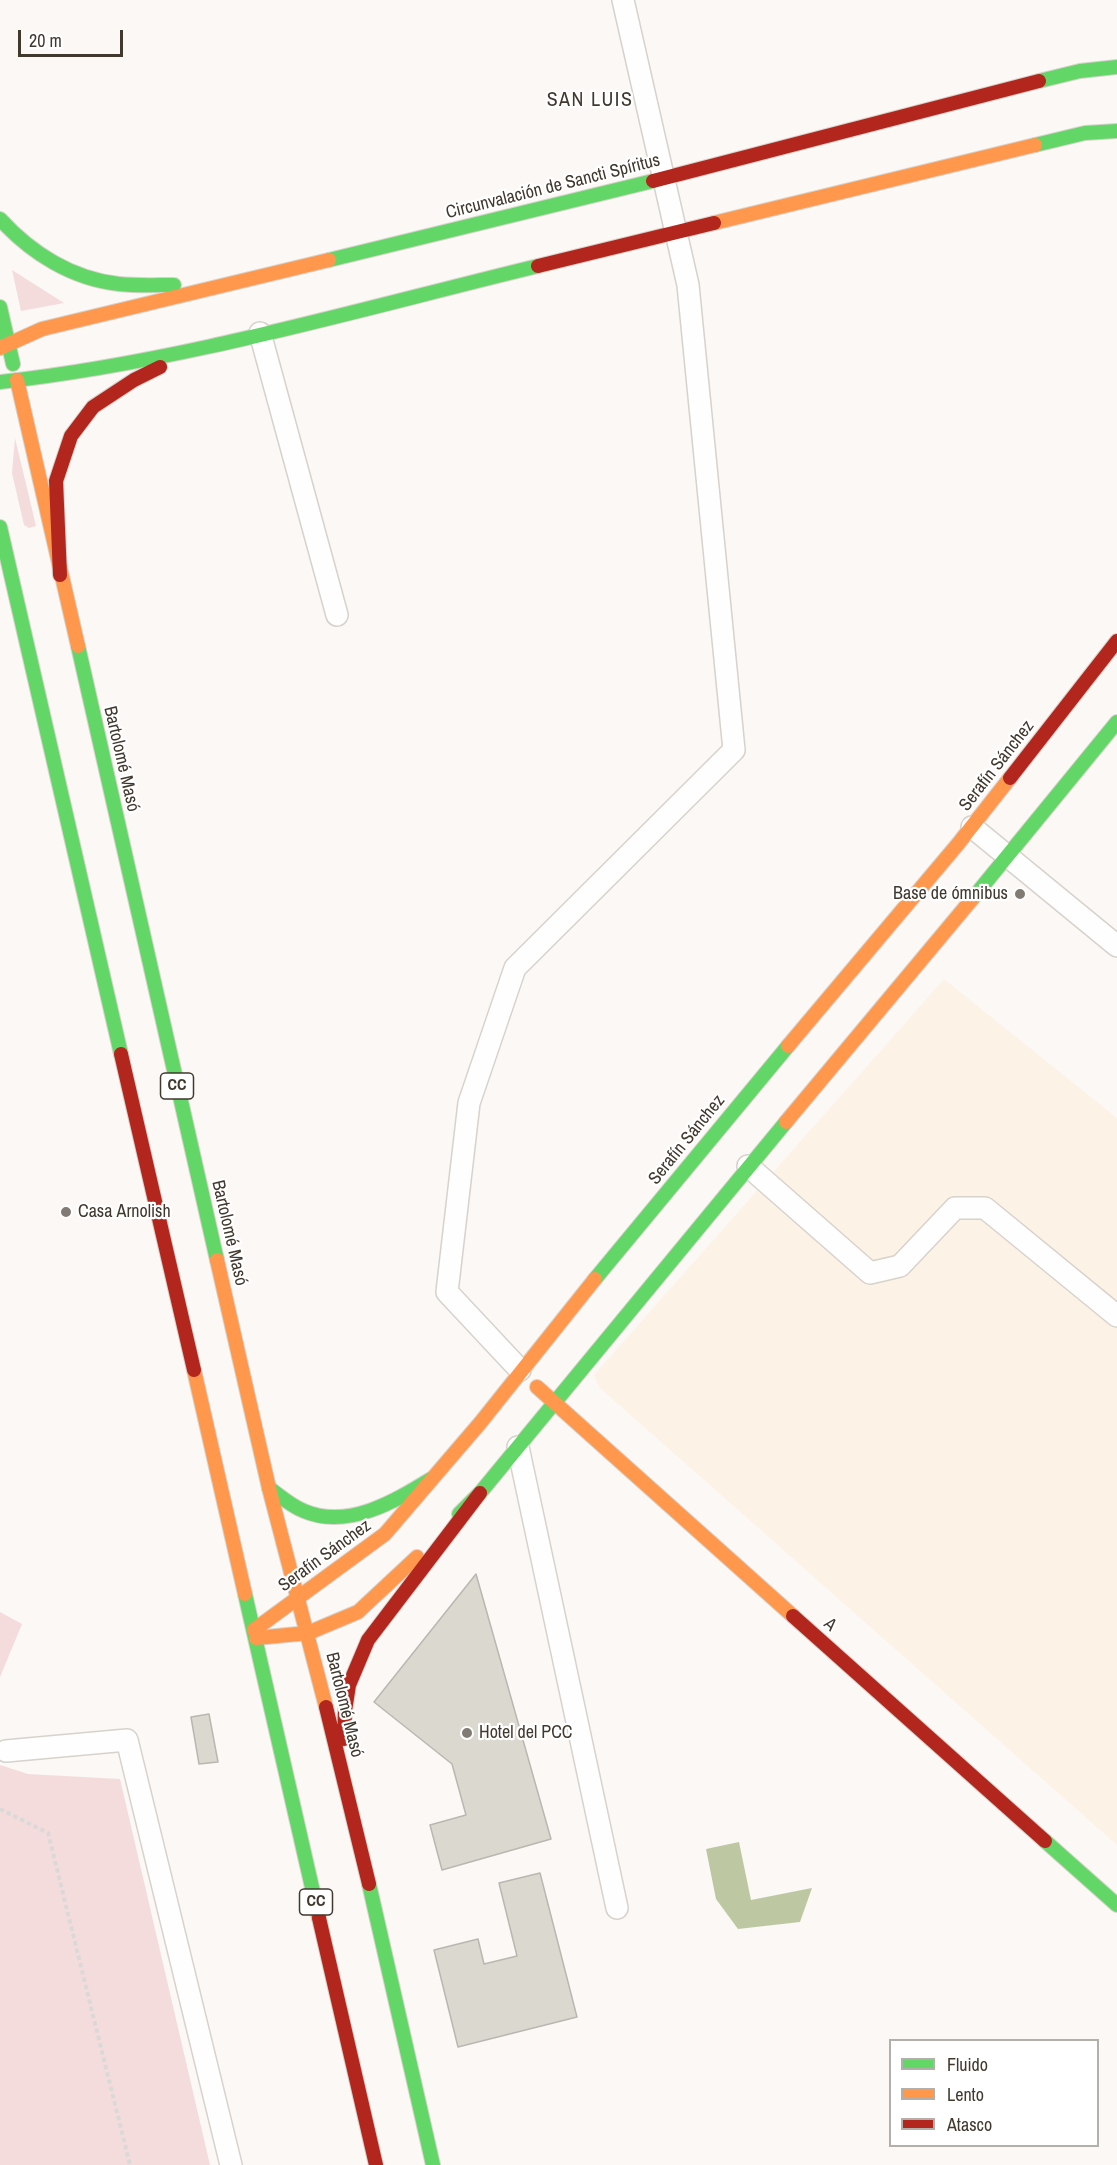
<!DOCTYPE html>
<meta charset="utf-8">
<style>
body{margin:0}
#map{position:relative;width:1117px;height:2165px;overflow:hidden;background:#fbf8f5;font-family:"Archivo Narrow",sans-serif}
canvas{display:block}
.legend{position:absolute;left:889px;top:2039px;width:210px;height:108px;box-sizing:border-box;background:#fff;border:2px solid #b3afab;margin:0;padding:8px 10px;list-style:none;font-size:18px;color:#41382e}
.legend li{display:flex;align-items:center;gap:12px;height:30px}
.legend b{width:30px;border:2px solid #b3afab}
.scale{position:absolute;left:18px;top:30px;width:105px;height:27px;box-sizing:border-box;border:3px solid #41382e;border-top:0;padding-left:8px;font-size:18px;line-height:21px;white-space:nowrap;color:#41382e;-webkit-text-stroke:4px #fff;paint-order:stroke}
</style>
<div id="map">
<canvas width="1117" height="2165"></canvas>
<ul class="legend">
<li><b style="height:8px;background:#63d668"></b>Fluido</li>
<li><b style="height:8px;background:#ff974d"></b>Lento</li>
<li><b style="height:8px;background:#b3261e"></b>Atasco</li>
</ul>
<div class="scale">20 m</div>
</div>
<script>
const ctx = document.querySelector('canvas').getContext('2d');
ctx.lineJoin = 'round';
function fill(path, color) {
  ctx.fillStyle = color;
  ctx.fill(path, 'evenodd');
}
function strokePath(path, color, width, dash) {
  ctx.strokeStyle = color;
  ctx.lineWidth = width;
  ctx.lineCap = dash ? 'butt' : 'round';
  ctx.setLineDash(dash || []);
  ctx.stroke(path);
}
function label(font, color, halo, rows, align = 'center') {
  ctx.font = font + ' "Archivo Narrow",sans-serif';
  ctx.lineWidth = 4.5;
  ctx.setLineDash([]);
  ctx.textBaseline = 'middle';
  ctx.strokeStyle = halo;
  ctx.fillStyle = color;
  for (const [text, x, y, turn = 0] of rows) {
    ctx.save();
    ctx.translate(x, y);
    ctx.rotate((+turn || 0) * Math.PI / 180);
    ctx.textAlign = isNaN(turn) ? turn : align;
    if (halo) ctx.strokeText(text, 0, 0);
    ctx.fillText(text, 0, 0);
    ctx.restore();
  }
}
const built = new Path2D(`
 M944 979 1117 1118V1845L600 1388 594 1375Z`);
const green = new Path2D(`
 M12 270 64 303 21 311Z
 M15 438 36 526 29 528 24 525 12 473Z
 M0 1612 22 1624 0 1677Z
 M0 1765 28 1774 120 1779 210 2165H0Z`);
const water = new Path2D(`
 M739 1842 751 1900 812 1888 800 1922 738 1929 716 1899 706 1849Z`);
const building = new Path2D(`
 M476 1574 551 1839 442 1870 430 1825 466 1815 452 1764 374 1702Z
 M209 1714 218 1762 199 1764 191 1717Z
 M540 1873 577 2017 458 2047 434 1950 478 1939 484 1964 517 1956 499 1883Z`);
const path = new Path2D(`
 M0 1809 48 1833 130 2165`);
const lane = new Path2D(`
 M260 333 337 615
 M972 827 1117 946
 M748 1166 870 1273 900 1266 955 1208H985L1117 1316
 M520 1370 447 1292 469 1103 515 968 734 750 688 285 623 0
 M518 1447 617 1908
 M6 1751 127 1740 231 2165`);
const fast = new Path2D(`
 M1039 81 1080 71 1117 67
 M1035 145 1085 133 1117 131
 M0 219C31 253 72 279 119 284 137 286 156 285 174 285
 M329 260 653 181
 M0 307 13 364
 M0 382C182 362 360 309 538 266
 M0 527 121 1054
 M78 646 217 1260
 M973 898 1117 722
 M595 1279 788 1046
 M269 1488C280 1496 291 1506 304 1511 348 1530 395 1501 431 1479
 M459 1514 480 1493 786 1122
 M245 1594 319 1918
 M1045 1841 1117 1905
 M369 1884 433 2165`);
const slow = new Path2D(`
 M714 223 1035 145
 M0 348 42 329 329 260
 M17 380 78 646
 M788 1046 958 844 1010 778
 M786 1122 973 898
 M217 1260 269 1488 326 1707
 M194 1370 245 1594
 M537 1387 793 1616
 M254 1630 385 1534 481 1422 595 1279
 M256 1638 308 1633 358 1612 417 1557`);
const jam = new Path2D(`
 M653 181 1039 81
 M538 266 714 223
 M60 575 56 481 71 436 93 407 134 380 160 367
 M1010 778 1117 641
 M121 1054 194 1370
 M793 1616 1045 1841
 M326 1707 369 1884
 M344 1739 345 1711 349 1685 368 1640 480 1493
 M319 1918 376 2165`);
const markers = [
 [1020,894,6,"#827b74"],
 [66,1212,6,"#827b74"],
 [467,1733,6,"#827b74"]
];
const shields = [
 [177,1086,33],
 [316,1902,33]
];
const shieldNames = [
 ["CC",177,1086],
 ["CC",316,1902]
];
const streetNames = [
 ["Circunvalación de Sancti Spíritus",553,187,-14],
 ["Bartolomé Masó",121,759,77],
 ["Serafín Sánchez",997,766,-52],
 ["Serafín Sánchez",687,1140,-51],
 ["Bartolomé Masó",229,1233,77],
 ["Serafín Sánchez",325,1556,-36],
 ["A",830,1625,42],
 ["Bartolomé Masó",344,1705,76]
];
const poiNames = [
 ["Base de ómnibus",1008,894,"right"],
 ["Casa Arnolish",78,1212],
 ["Hotel del PCC",479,1733]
];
const neighbourhoodNames = [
 ["SAN LUIS",590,101]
];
fill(built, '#fdf2e6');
fill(green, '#f4dcdc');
fill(water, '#bdc8a2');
fill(building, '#dbd8d0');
strokePath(building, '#b9b7b0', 1.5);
strokePath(lane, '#d7d2cb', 24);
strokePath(fast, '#d7d2cb', 16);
strokePath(slow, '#d7d2cb', 16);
strokePath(jam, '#d7d2cb', 16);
strokePath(path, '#dbd9d8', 4, [4.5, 3]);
strokePath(lane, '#fefefe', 21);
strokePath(fast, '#63d668', 14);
strokePath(slow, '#ff974d', 14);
strokePath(jam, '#b3261e', 14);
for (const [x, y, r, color] of markers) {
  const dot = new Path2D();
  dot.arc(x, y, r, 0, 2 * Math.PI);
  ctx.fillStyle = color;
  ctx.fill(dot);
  strokePath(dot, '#fff', 2);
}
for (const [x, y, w] of shields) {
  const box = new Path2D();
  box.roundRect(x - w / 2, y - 13, w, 26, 4.5);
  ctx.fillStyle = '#fff';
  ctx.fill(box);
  strokePath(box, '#41382e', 1.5);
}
label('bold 16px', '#41382e', null, shieldNames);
label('18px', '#41382e', '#fff', streetNames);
label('18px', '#41382e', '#fff', poiNames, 'left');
ctx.letterSpacing = '1.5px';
label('20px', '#41382e', '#fff', neighbourhoodNames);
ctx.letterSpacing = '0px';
</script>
